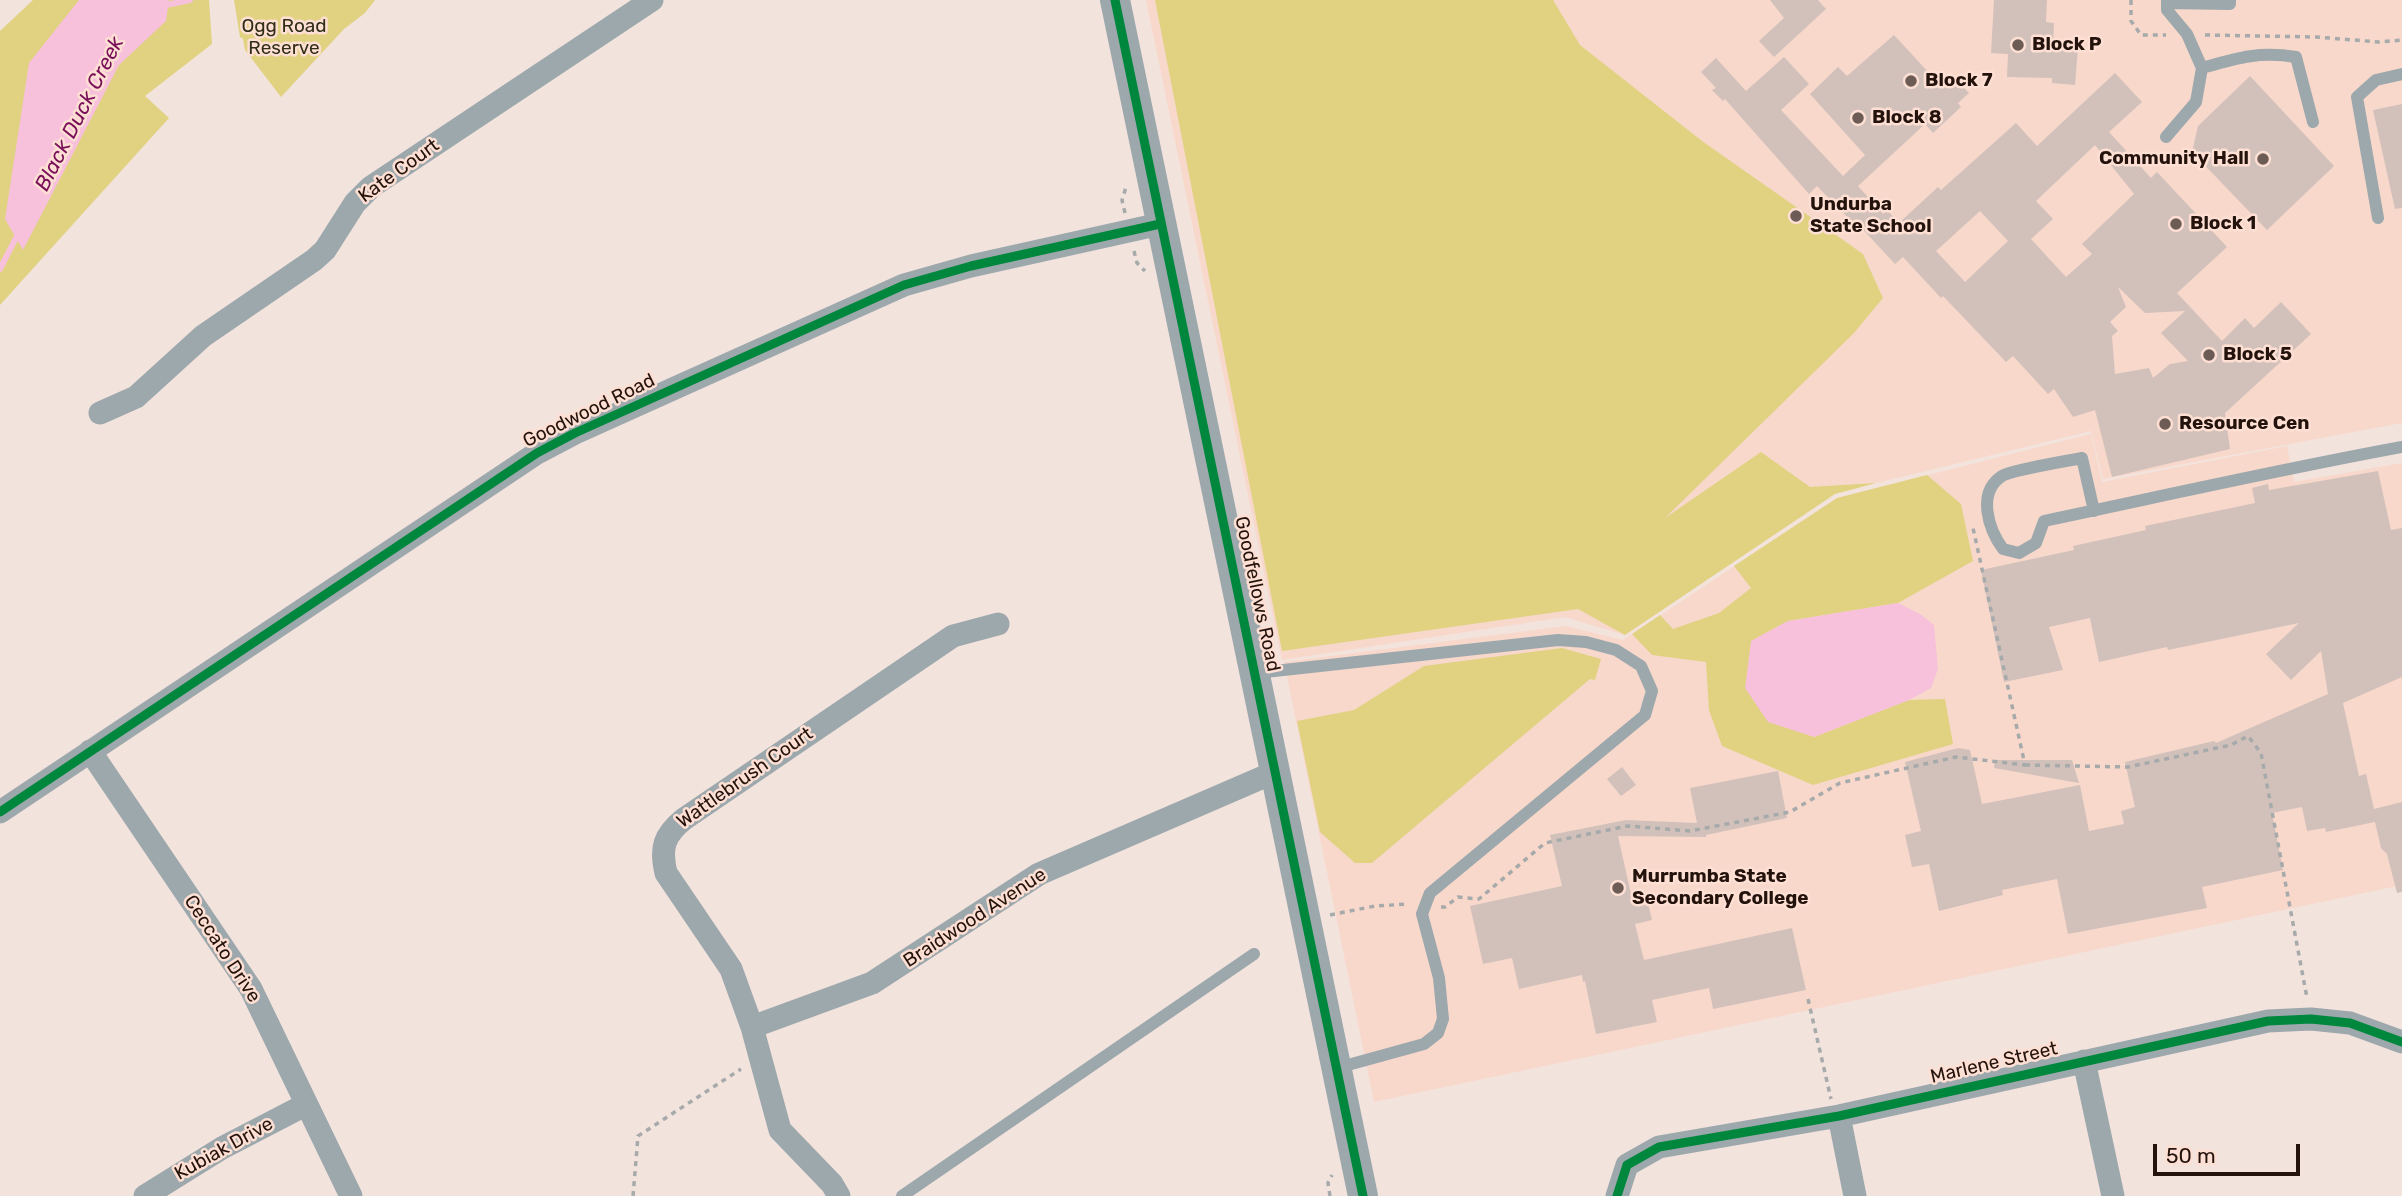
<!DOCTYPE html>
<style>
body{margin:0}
#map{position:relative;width:2402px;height:1196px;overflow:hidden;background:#f3e3dd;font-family:Rubik,sans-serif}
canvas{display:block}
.scale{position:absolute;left:2153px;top:1144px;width:147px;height:32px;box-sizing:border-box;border:4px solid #24130c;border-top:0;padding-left:9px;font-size:21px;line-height:24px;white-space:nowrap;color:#24130c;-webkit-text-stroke:5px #fddfd3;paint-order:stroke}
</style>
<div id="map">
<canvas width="2402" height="1196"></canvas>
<div class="scale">50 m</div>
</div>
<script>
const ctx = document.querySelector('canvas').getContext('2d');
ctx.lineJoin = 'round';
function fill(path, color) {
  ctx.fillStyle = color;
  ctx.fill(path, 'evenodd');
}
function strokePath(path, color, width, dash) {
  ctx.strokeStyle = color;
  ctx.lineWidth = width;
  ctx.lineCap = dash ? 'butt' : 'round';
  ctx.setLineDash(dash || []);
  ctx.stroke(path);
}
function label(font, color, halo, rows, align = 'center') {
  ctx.font = font + ' Rubik,sans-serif';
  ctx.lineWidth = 5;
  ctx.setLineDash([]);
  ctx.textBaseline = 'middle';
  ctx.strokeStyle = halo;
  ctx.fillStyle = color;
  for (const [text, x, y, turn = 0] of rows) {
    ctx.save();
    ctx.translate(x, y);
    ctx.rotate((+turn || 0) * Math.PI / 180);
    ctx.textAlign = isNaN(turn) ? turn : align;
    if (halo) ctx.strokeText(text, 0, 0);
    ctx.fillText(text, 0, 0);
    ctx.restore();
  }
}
const built = new Path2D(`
 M1146 0H2402V423L2103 479 2091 431 1835 493 1625 635 1565 617 1282 660Z
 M2091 434 2102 482 2287 446 2294 482 2402 463V885L1374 1102 1284 662 1566 626 1623 640 1837 498Z`);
const green = new Path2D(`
 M33 0H209L212 44 145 96 169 118 0 305V31Z
 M234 0H375L365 13 344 29 281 97 245 50 243 39 240 37Z
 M1155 0H1553L1580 45 1702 141 1863 254 1883 298 1854 333 1665 518 1761 452 1810 487 1876 483 1835 494 1625 635 1578 609 1282 651Z
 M1927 475 1961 504 1973 561 1898 603 1788 621 1751 641 1814 737 1909 700 1945 699 1953 744 1813 785 1722 746 1709 710 1706 662 1652 655 1632 634 1660 615 1673 629 1719 613 1751 588 1734 566 1837 498Z
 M1562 648 1601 659 1595 680 1590 679 1372 863H1355L1320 832 1297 721 1354 710 1424 666Z`);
const water = new Path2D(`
 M79 0H169L166 21 119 65 23 250 5 219 29 63Z
 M1898 603 1920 614 1934 625 1938 669 1931 688 1909 700 1814 737 1768 722 1745 688 1751 641 1788 621Z`);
const stream = new Path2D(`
 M161 6 190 0
 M0 269 19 232`);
const building = new Path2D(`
 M1770 0H1818L1826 9 1774 57 1759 41 1784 18Z
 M1994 0H2047L2046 22 2054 23 2053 46 2078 48 2075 85 2052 83V78L2007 77 2008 54 1991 53Z
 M1894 35 1943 88 1954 78 1969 93 1958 103 1961 107 1933 133 1925 124 1858 186 1883 214 1887 210 1899 223 1938 187 1941 190 2016 123 2037 146 2115 73 2142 102 2109 132 2151 178 2157 172 2227 247 2177 293 2222 341 2245 318 2254 328 2281 302 2311 334 2225 413 2230 449 2112 477 2095 410 2073 417 2054 389 2048 394 2013 356 2006 362 1943 296 1941 298 1903 257 1895 264 1856 222 1854 224 1817 186 1809 194 1725 99 1723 101 1712 90 1716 88 1701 72 1716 58 1746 91 1784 57 1809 84 1781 110 1843 176 1865 155 1810 94 1838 67 1847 76ZM2095 145 2134 194 2082 244 2092 254 2066 277 2031 239 2053 219 2036 201ZM1980 211 2008 241 1965 282 1936 251ZM2118 287 2145 313 2185 311 2161 333 2188 361 2170 364 2153 378 2149 368 2115 374 2112 336 2118 331 2110 322 2126 307Z
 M2250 76 2334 166 2267 230 2192 152 2198 126Z
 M2402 104V208L2395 209 2373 110Z
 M2378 471 2391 530 2402 528V677L2343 703 2359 776 2366 774 2374 809 2402 802V892L2397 893 2387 854 2381 848 2375 822 2326 832 2325 828 2307 831 2302 807 2272 813 2283 870 2202 887 2207 908 2068 934 2057 879 2002 890 2003 895 1939 911 1929 864 1912 867 1905 835 1921 831 1905 762 1958 748 1970 750 1982 804 2080 785 2089 831 2124 824 2121 811 2135 807 2125 762 2214 741 2216 743 2328 694 2321 651 2291 680 2266 654 2299 623 2168 650 2167 647 2099 662 2090 618 2049 627 2063 670 2004 682 1981 570 2074 550 2073 546 2146 530 2145 526 2255 503 2252 488 2268 484 2269 490Z
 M1995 760H2072L2079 783 1994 768Z
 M1622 767 1636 785 1621 796 1607 779Z
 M1778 771 1787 818 1706 835V837L1618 836 1631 894 1645 891 1652 920 1635 924 1644 960 1792 928 1806 990 1713 1009 1709 988 1652 1000 1657 1022 1596 1034 1585 981 1583 982 1582 975 1519 989 1512 958 1483 964 1470 906 1562 886 1550 835 1626 820 1697 823 1690 788Z`);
const path = new Path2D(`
 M2131 0V21L2141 35H2166
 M2205 35 2316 37 2379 42 2402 40
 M1125 213 1122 200 1127 184
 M1134 251 1137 263 1145 271
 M2025 765 2128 767 2231 745 2248 736 2261 753 2307 998
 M1441 907H1445L1458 897 1479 899 1545 843 1628 826 1690 831 1790 812 1840 783 1956 757 2025 765 1973 528
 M1330 915 1375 906 1409 904
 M1808 999 1831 1099
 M633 1196 638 1136 741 1069
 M1330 1196 1328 1183 1332 1175`);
const service = new Path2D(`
 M2167 3 2230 4V0
 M2202 68C2237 58 2259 51 2296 57L2313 122
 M2166 137 2196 102 2202 68 2187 34 2167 10V0
 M2378 218 2357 97 2376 80 2402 74
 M2094 511 2082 458C2067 461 2011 470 2002 476 1976 493 1989 530 2003 549L2019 553 2036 543 2044 521C2163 496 2282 469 2402 447
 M1256 673 1558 640 1586 642 1616 650 1641 666 1652 691 1645 715 1430 893 1422 914 1439 978 1443 1019 1438 1033 1424 1044 1337 1068
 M902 1196 1254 954`);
const minor = new Path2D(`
 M100 413 136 397 203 336 314 260 325 250 355 203 371 187 652 0
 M90 751 251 989 351 1196
 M0 812 537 453 575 433 904 285 971 266 1160 224
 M752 1027 872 983 1039 874 1275 772
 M2084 1061 2113 1196
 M1839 1116 1855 1196
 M145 1196 222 1148 305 1105
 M839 1196 832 1184 780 1130 752 1027 731 969 666 873C660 848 664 835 684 819L953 636 998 624
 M1617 1196 1627 1165 1659 1147 1839 1116 2268 1021 2311 1019 2350 1023 2402 1042`);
const tertiary = new Path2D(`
 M1115 0 1363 1196`);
const cycleway = new Path2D(`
 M1115 0 1363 1196
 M0 812 537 453 575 433 904 285 971 266 1160 224
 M1617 1196 1627 1165 1659 1147 1839 1116 2268 1021 2311 1019 2350 1023 2402 1042`);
const markers = [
 [2018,45,7,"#6c5c55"],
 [1911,81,7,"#6c5c55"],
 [1858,118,7,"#6c5c55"],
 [2263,159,7,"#6c5c55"],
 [1796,216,7,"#6c5c55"],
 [2176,224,7,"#6c5c55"],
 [2209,355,7,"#6c5c55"],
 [2165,424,7,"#6c5c55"],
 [1618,888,7,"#6c5c55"]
];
const parkNames = [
 ["Ogg Road",284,27],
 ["Reserve",284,49]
];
const poiNames = [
 ["Block P",2032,45],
 ["Block 7",1925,81],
 ["Block 8",1872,118],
 ["Community Hall",2249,159,"right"],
 ["Undurba",1810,205],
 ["State School",1810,227],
 ["Block 1",2190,224],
 ["Block 5",2223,355],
 ["Resource Cen",2179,424],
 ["Murrumba State",1632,877],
 ["Secondary College",1632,899]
];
const streetNames = [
 ["Kate Court",399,171,-36],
 ["Goodwood Road",589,411,-26],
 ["Goodfellows Road",1257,594,78],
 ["Wattlebrush Court",745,778,-35],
 ["Braidwood Avenue",975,918,-33],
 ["Ceccato Drive",222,949,57],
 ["Marlene Street",1994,1063,-13],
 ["Kubiak Drive",224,1149,-29]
];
const waterNames = [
 ["Black Duck Creek",80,114,-63]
];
fill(built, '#f8d8cb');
fill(green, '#e0d281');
fill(water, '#f7c0db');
strokePath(stream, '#f7c0db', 6);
fill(building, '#d2c1bb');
strokePath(path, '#a7aaab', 3.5, [5, 5]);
strokePath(service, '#9da8ad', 12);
strokePath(minor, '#9da8ad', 23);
strokePath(tertiary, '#9da8ad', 30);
strokePath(cycleway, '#00873e', 9);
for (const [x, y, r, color] of markers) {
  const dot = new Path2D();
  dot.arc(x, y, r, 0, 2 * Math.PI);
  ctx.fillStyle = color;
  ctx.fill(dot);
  strokePath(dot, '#fddfd3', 2.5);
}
label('19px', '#312e17', '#fddfd3', parkNames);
label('bold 19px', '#24130c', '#fddfd3', poiNames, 'left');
label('19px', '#24130c', '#fddfd3', streetNames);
label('italic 21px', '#790f59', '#fddfd3', waterNames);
</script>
